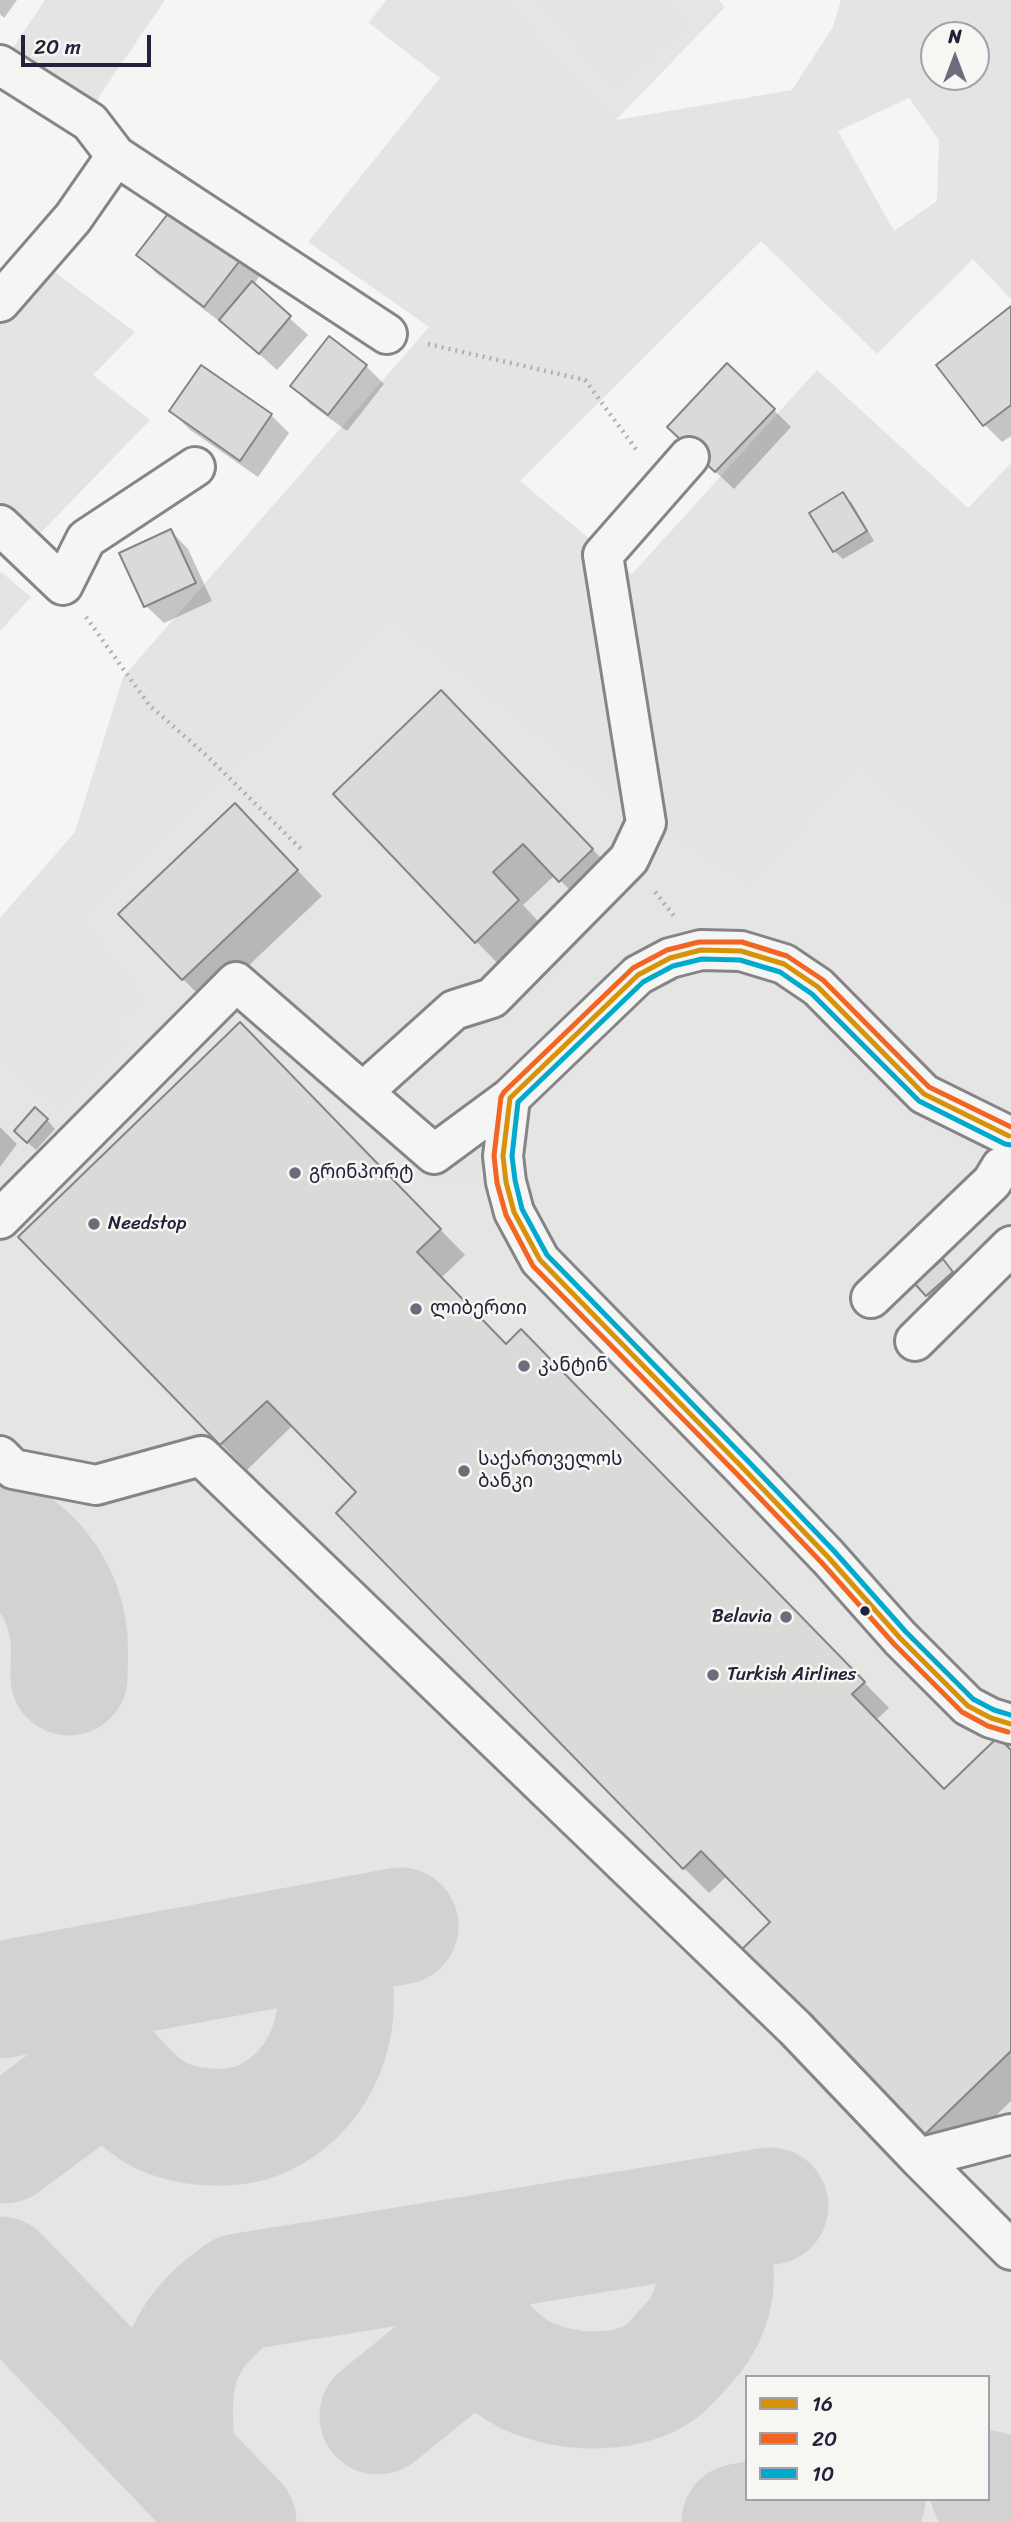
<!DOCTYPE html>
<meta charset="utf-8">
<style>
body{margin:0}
#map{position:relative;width:1011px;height:2522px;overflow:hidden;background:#f5f5f3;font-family:Sriracha,sans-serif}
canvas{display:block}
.legend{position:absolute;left:745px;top:2375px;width:245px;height:126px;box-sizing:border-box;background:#f6f6f2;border:2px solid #a1a1a9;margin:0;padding:9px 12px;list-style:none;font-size:21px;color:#22223b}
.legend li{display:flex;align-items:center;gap:14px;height:35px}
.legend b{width:35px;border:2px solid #a1a1a9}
.north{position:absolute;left:920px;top:21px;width:70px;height:70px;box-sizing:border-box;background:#f6f6f2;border:2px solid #a1a1a9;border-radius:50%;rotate:0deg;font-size:19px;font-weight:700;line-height:28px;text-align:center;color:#22223b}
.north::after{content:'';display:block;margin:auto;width:24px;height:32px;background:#6c6c7b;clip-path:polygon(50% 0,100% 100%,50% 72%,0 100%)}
.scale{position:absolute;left:21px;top:35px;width:130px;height:32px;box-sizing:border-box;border:4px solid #22223b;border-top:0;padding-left:9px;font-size:21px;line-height:24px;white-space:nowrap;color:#22223b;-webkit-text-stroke:5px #f6f6f2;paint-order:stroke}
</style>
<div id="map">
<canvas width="1011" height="2522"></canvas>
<ul class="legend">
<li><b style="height:9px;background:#d79209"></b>16</li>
<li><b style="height:9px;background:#f26522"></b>20</li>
<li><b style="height:9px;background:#00a9ce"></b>10</li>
</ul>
<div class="north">N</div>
<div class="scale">20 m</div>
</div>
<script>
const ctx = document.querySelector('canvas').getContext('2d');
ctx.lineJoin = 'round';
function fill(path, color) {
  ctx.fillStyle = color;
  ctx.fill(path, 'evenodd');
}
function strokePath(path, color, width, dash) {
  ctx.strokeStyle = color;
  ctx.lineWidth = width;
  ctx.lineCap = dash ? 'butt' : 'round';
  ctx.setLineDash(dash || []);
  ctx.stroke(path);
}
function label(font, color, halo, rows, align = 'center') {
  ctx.font = font + ' Sriracha,"Noto Sans Georgian",sans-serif';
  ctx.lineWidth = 5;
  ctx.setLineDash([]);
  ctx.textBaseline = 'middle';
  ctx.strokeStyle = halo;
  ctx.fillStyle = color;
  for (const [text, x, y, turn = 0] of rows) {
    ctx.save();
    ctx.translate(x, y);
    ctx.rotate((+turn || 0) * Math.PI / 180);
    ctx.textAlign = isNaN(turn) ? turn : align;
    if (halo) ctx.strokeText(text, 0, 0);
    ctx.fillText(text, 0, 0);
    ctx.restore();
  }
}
const built = new Path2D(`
 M507 0H719L725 7 616 120Z
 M391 622 646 823 752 888 859 766 1011 908V2522H0V1060L57 1112 116 1026 141 997 80 922ZM747 2377H988V2499H747Z`);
const green = new Path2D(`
 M45 0H165L100 95 90 122 1 66Z
 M386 0H507L616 120 792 90 833 27 841 0H1011V299L973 259 877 354 761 241 520 481 632 574 817 370 968 508 1011 463V908L859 766 752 888 646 823 391 622 81 921 142 997 116 1026 124 1046 57 1112 0 1060V918L75 832 123 677 429 327 308 242 440 78 369 23ZM934 35H976V77H934ZM909 98 939 140 937 201 894 231 838 131Z
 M536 0H663L685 24 618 86Z
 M37 259 135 332 93 375 150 420 32 542 0 515V302Z
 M1 572 31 597 0 631V573Z
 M496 1119 491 1188 464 1181H429Z`);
const shadow = new Path2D(`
 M0 0H17L4 18 0 14Z
 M138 255H244L262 273 253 285 308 335 277 370 224 322 223 324 156 273Z
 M1011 309V436L1002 442 985 425 938 365Z
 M366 366 384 384 347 431 310 404 293 386Z
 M774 410 791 427 734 489 687 445Z
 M171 411 271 415 289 433 258 477 189 429Z
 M843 495 852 503 874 541 843 559 834 551Z
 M171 531 188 549 212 601 164 623 146 606Z
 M472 724 624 882 592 912 555 875 523 905 549 933 507 973 476 941Z
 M260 831 322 896 208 1004 183 979Z
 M265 1050 465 1255 441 1278 506 1346 547 1357 889 1708 876 1720 945 1791 1011 1752V2101L943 2167 773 1922 727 1876 709 1893 684 1868 359 1492 293 1425 247 1470 20 1237Z
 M47 1120 55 1129 36 1150 25 1140Z
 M0 1127 17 1144 0 1167Z
 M951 1270 961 1282 936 1303 927 1295Z`);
const taxiway = new Path2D(`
 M0 1537C39 1553 65 1596 69 1638 70 1650 69 1664 69 1677
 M0 2000 400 1926
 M4 2145 108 2068C124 2087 144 2110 169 2119 196 2129 237 2131 264 2118 313 2095 342 2039 334 1985 331 1970 321 1955 313 1942
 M0 2275 238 2522
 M378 2416 478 2335C494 2352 510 2369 532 2378 569 2393 620 2396 656 2375 667 2368 678 2355 687 2345 706 2325 718 2297 715 2268 714 2250 706 2234 698 2218
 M177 2458C170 2382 173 2339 240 2292L770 2206
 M988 2489 997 2504 999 2522
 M740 2522 867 2499`);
const building = new Path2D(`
 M177 202 245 254 204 307 136 255Z
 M252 281 291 316 259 354 219 320Z
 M1011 306V405L983 426 936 365Z
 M329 336 367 365 328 415 290 386Z
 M727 363 775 409 715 472 667 427Z
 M201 365 272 414 240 461 169 411Z
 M843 492 867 531 833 552 809 513Z
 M171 529 196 583 144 607 119 553Z
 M441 690 593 849 559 882 523 844 493 872 519 900 475 943 333 794Z
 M235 803 298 870 182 980 118 914Z
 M240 1022 441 1229 417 1252 506 1344 521 1329 865 1682 852 1694 944 1789 998 1737 1011 1750V2051L916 2143 735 1956 770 1922 701 1851 683 1869 336 1513 356 1492 267 1401 220 1445 18 1237Z
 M35 1107 48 1119 27 1143 14 1131Z
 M943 1259 953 1272 926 1296 914 1283Z`);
const path = new Path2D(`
 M428 344 585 380 638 452
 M86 617 149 705 206 755 304 852
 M655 892 674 916`);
const minor = new Path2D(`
 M0 65 90 122 116 156 73 218 0 302
 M116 156 387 334
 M0 525 63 585 86 539 195 467
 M364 1091 454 1010 492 998 629 859 646 823 603 555 689 457
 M1009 1136 924 1094 818 987 784 964 741 951 701 950 670 958 638 975 510 1098 503 1156 506 1182 514 1212 540 1260 741 1466 828 1557 900 1638 968 1706 991 1718 1011 1724
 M0 1219 236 982 434 1154 510 1098
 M871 1298 992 1182 1001 1167
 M915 1341 1011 1246
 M0 1456 13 1469 96 1485 201 1456 795 2028 919 2158 1011 2250
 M919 2158 1011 2134`);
const bus1 = new Path2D(`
 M1009 1136 924 1094 818 987 784 964 741 951 701 950 670 958 638 975 510 1098 503 1156 506 1182 514 1212 540 1260 741 1466 828 1557 900 1638 968 1706 991 1718 1011 1724`);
const bus2 = new Path2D(`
 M1008 1732 988 1726 962 1712 894 1644 822 1563 735 1472 533 1266 506 1215 497 1183 494 1156 501 1097 504 1092 633 968 667 950 699 942H742L787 956 823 980 929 1087 1011 1127`);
const bus3 = new Path2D(`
 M1011 1145 1005 1144 919 1101 812 994 780 972 740 960 702 959 673 966 643 982 518 1102 512 1156 515 1180 522 1209 547 1255 747 1460 834 1551 906 1632 973 1699 994 1710 1011 1715`);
const markers = [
 [295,1173,7,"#6c6c7b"],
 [94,1224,7,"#6c6c7b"],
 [416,1309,7,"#6c6c7b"],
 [524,1366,7,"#6c6c7b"],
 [464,1471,7,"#6c6c7b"],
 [865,1611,6,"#22223b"],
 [786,1617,7,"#6c6c7b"],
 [713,1675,7,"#6c6c7b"]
];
const poiNames = [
 ["გრინპორტ",309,1173],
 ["Needstop",108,1224],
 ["ლიბერთი",430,1309],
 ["კანტინ",538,1366],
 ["საქართველოს",478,1460],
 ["ბანკი",478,1482],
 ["Belavia",772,1617,"right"],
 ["Turkish Airlines",727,1675]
];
fill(built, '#e5e5e4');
fill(green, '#e4e4e4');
fill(shadow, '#0003');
strokePath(taxiway, '#d2d2d2', 117);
fill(building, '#dadad9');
strokePath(building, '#858589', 2);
strokePath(minor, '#858589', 44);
strokePath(path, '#b0b0b2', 4.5, [2, 5]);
strokePath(minor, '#f5f5f3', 38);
strokePath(bus1, '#d79209', 5);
strokePath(bus2, '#f26522', 5);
strokePath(bus3, '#00a9ce', 5);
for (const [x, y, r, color] of markers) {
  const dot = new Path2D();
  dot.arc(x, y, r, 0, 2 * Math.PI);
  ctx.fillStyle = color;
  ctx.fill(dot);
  strokePath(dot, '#f6f6f2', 2.5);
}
label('19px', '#22223b', '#f6f6f2', poiNames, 'left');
</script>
